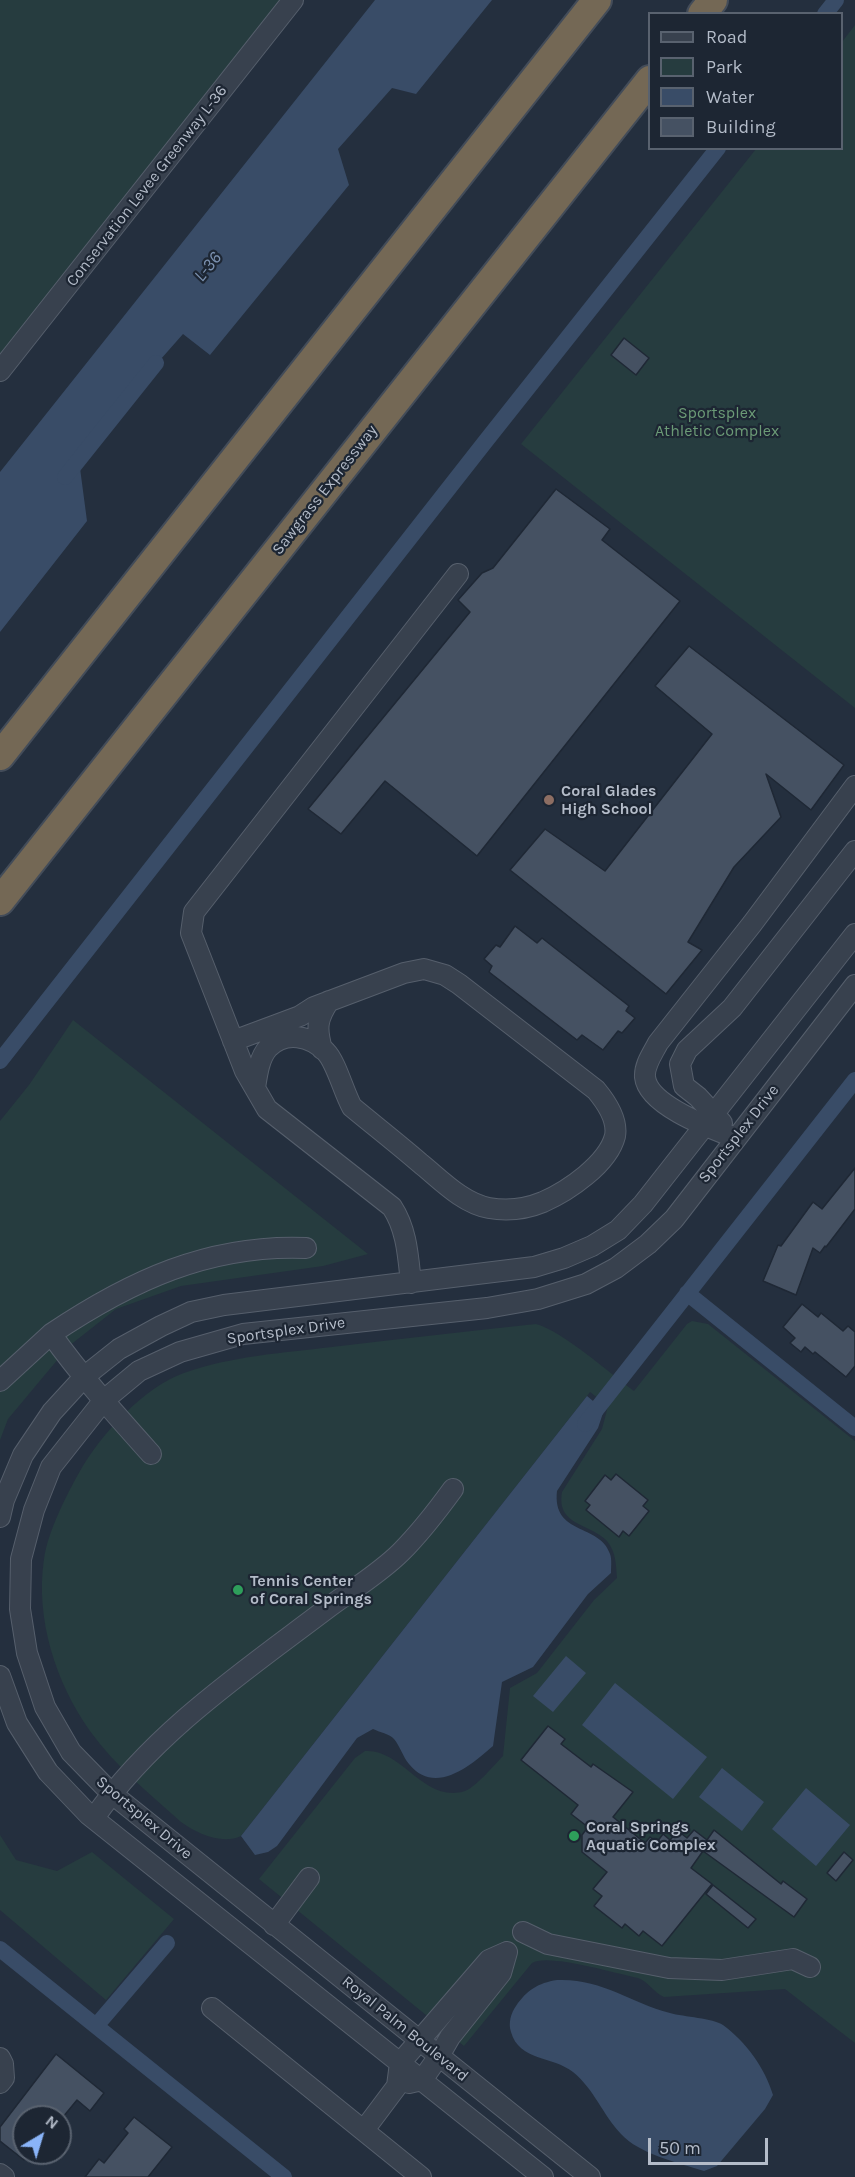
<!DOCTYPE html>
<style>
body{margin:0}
#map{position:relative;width:855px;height:2177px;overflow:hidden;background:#242f3e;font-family:Karla,sans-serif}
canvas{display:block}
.legend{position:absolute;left:648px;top:12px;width:195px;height:138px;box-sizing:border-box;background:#1d2633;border:2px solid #59626f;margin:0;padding:8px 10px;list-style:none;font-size:18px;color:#b4bcc9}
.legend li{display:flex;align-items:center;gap:12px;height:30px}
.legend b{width:30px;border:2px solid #59626f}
.north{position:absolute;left:12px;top:2105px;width:60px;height:60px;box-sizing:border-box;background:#1d2633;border:2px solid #59626f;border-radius:50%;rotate:38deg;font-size:16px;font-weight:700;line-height:24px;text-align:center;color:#b4bcc9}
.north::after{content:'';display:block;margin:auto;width:21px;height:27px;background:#8ab4f8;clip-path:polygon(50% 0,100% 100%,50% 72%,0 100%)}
.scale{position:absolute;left:648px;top:2138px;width:120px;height:27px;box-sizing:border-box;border:3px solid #b4bcc9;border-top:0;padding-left:8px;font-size:18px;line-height:21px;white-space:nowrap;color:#b4bcc9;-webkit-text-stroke:4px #1d2633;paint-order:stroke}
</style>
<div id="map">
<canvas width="855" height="2177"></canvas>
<ul class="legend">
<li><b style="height:8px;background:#38414e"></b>Road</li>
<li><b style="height:16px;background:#263c3f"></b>Park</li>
<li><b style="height:16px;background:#394c67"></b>Water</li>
<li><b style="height:16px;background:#455162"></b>Building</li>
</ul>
<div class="north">N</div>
<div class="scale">50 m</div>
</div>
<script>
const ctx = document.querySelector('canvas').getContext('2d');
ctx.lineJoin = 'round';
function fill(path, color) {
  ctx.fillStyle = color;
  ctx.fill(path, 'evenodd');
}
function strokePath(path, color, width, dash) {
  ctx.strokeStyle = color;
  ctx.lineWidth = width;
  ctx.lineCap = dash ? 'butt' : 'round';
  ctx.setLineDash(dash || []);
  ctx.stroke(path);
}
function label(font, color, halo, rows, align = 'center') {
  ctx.font = font + ' Karla,sans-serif';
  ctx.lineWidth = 4.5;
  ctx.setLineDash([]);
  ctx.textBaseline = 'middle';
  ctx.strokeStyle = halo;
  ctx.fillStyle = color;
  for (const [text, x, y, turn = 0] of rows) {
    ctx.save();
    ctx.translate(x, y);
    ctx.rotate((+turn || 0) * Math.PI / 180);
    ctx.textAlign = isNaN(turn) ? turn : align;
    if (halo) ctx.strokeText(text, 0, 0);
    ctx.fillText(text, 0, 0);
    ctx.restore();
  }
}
const green = new Path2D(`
 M0 0H293L0 371Z
 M855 25V708L521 444 756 149 842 148V42Z
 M73 1020 368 1254 323 1266 181 1286 116 1309 69 1346 8 1419 0 1440V1121L29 1085Z
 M692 1321 708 1324 855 1441V2043L785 1989 664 1997C653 1992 649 1982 638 1978 617 1974 548 1953 532 1963L464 2046 259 1879 355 1758 365 1751C402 1748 424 1804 465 1791 476 1787 494 1765 503 1756L510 1688 537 1673 594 1600 617 1578C616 1565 616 1552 607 1541 590 1523 556 1526 562 1492L602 1429 608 1406 590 1392 587 1396 241 1836C222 1845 196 1833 181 1822 149 1793 115 1766 90 1731 56 1683 35 1619 44 1559 48 1531 66 1496 80 1471 101 1434 144 1387 184 1373 232 1356 282 1353 332 1347 400 1339 468 1331 536 1324 564 1332 609 1373 634 1391L687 1324Z
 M0 1835 16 1860 57 1871 92 1852 174 1919 106 2000 0 1910Z`);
const water = new Path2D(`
 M375 0H492L416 94 392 88 338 149 349 185 210 355 183 334 78 453 87 521 0 632V472Z
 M587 1396 604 1410 598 1428 557 1491C552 1536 600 1523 610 1554 612 1559 611 1567 611 1573L588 1594 533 1667 502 1682 493 1746C470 1766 435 1796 409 1764 403 1757 400 1746 394 1739 390 1734 379 1732 373 1729L357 1738 277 1846 268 1852 255 1855 241 1836Z
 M566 1656 586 1673 553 1712 533 1696Z
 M615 1683 707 1757 673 1799 582 1725Z
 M722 1768 764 1802 742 1831 699 1797Z
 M806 1788 850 1825 816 1866 772 1829Z
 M557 1980C601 1978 629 2002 670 2013 684 2017 713 2018 723 2025 746 2042 765 2068 773 2095L765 2109 717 2166 704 2171C679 2163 639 2154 621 2134 603 2115 594 2089 573 2072 553 2056 519 2061 511 2032 508 2023 511 2013 516 2006 527 1990 538 1983 557 1980Z`);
const canal = new Path2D(`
 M825 14 836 0
 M65 477 156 363
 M0 1061 485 442 718 148
 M687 1293 855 1428
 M585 1424 855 1080
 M0 1949 284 2177
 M96 2026 167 1943`);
const building = new Path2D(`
 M624 338 649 358 636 375 611 355Z
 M556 489 610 529 602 540 680 601 477 856 385 781 341 834 308 809 470 612 458 600 482 573 493 568Z
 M689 646 844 765 811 810 766 774 781 817 734 867 688 942 702 950 666 994 510 870 545 829 605 871 712 734 655 686Z
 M515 926 537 943 542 938 629 1006 626 1011 635 1018 622 1033 618 1031 603 1050 582 1035 577 1040 489 972 492 966 484 959 496 945 500 947Z
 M855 1168V1209L826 1247 825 1246 820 1253 813 1248 796 1295 763 1281 778 1245 781 1246 813 1202 822 1209Z
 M802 1304 818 1317 821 1313 843 1331 848 1326 855 1332V1366L846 1377 815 1352 813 1354 805 1347 801 1352 790 1343 795 1338 783 1327Z
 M616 1474 648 1500 643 1506 649 1511 629 1536 623 1531 619 1537 586 1510 590 1505 585 1501 605 1475 611 1480Z
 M548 1726 565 1739 561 1744 591 1767 593 1764 633 1792 613 1817 645 1843 650 1837 657 1842 663 1834 670 1840 678 1831 687 1838 694 1830 707 1840 714 1830 781 1884 783 1881 807 1899 794 1917 703 1851 691 1868 712 1884 662 1946 643 1931 639 1936 625 1924 622 1928 594 1906 602 1896 593 1889 607 1872 582 1852V1835L588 1827 571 1814 578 1805 521 1760Z
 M844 1852 853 1860 836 1881 827 1873Z
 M713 1885 756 1919 748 1928 706 1894Z
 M56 2054 104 2093 90 2111 77 2100 63 2117H24V2160L0 2141V2127Z
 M134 2117 172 2147 148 2177H85L99 2159 104 2163 128 2133 124 2129Z`);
const minor = new Path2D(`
 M0 371 293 0
 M233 1041 300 1016 314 1007 404 973 424 969 445 975 459 984 596 1090C606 1102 618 1120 615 1136 608 1164 568 1191 543 1202 526 1209 506 1211 489 1208 462 1203 440 1179 420 1163 398 1144 375 1126 352 1107 344 1093 336 1062 326 1052 311 1036 285 1030 268 1048 259 1058 257 1075 255 1088
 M322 1049C316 1028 317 1019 329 1001
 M722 1123 698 1097 684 1086 680 1064 687 1050 732 1008 855 851
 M736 1138C713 1129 648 1106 645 1077 644 1065 653 1053 658 1043L752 924 855 786
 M411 1283C408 1256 407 1230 392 1207L267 1109 245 1071 191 933 194 912 458 574
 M0 1381 51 1334
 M151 1454C117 1416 81 1376 51 1334 130 1281 209 1244 306 1248
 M0 1517 4 1500 23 1455 52 1412 85 1376 119 1349 161 1326 191 1312 224 1305 534 1267 564 1258 592 1246 618 1230 643 1204 855 934
 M0 1676 17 1723 48 1772 89 1815 543 2177
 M94 1818C153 1733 243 1672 325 1610 350 1591 379 1574 401 1552 421 1532 437 1511 453 1489
 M274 1925 309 1878
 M523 1932 548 1944 669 1968 722 1970 793 1959 810 1967
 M212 2008 421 2177
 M0 2058 3 2064 4 2078 0 2083
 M409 2083 422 2080 439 2056 450 2037 501 1973 507 1952
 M364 2130 397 2086 400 2063 489 1960 507 1952
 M0 2174 4 2177
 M590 2177 111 1793 71 1752 45 1707 27 1653 20 1609 21 1559 34 1510 51 1467 104 1400 139 1371 180 1352 243 1334 487 1308 538 1299 586 1284 616 1268 648 1244 674 1219 855 985`);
const highway = new Path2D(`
 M702 14 713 0
 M0 756 597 0
 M0 901 650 80`);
const markers = [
 [549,800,6,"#8d6e63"],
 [238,1590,6,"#2e9e5b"],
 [574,1836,6,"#2e9e5b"]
];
const streetNames = [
 ["Conservation Levee Greenway L-36",147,186,-52],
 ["Sawgrass Expressway",325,490,-52],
 ["Sportsplex Drive",739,1134,-52],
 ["Sportsplex Drive",286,1331,-8],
 ["Sportsplex Drive",144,1818,40],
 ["Royal Palm Boulevard",405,2029,39]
];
const parkNames = [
 ["Sportsplex",717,413],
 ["Athletic Complex",717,431]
];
const poiNames = [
 ["Coral Glades",561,791],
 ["High School",561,809],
 ["Tennis Center",250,1581],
 ["of Coral Springs",250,1599],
 ["Coral Springs",586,1827],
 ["Aquatic Complex",586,1845]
];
const waterNames = [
 ["L-36",208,267,-51]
];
fill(green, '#263c3f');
fill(water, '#394c67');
strokePath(canal, '#394c67', 16);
fill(building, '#455162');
strokePath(building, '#1f2835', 1.5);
strokePath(minor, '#565f6c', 22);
strokePath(highway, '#434c59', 32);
strokePath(minor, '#38414e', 20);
strokePath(highway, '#746855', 28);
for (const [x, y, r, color] of markers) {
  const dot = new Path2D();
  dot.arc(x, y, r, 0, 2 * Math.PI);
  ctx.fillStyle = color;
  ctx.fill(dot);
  strokePath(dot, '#1d2633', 2);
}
label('16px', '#b4bcc9', '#1d2633', streetNames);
label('16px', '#6b9a76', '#1d2633', parkNames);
label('bold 16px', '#b4bcc9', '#1d2633', poiNames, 'left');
label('italic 18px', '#7c92b1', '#1d2633', waterNames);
</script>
